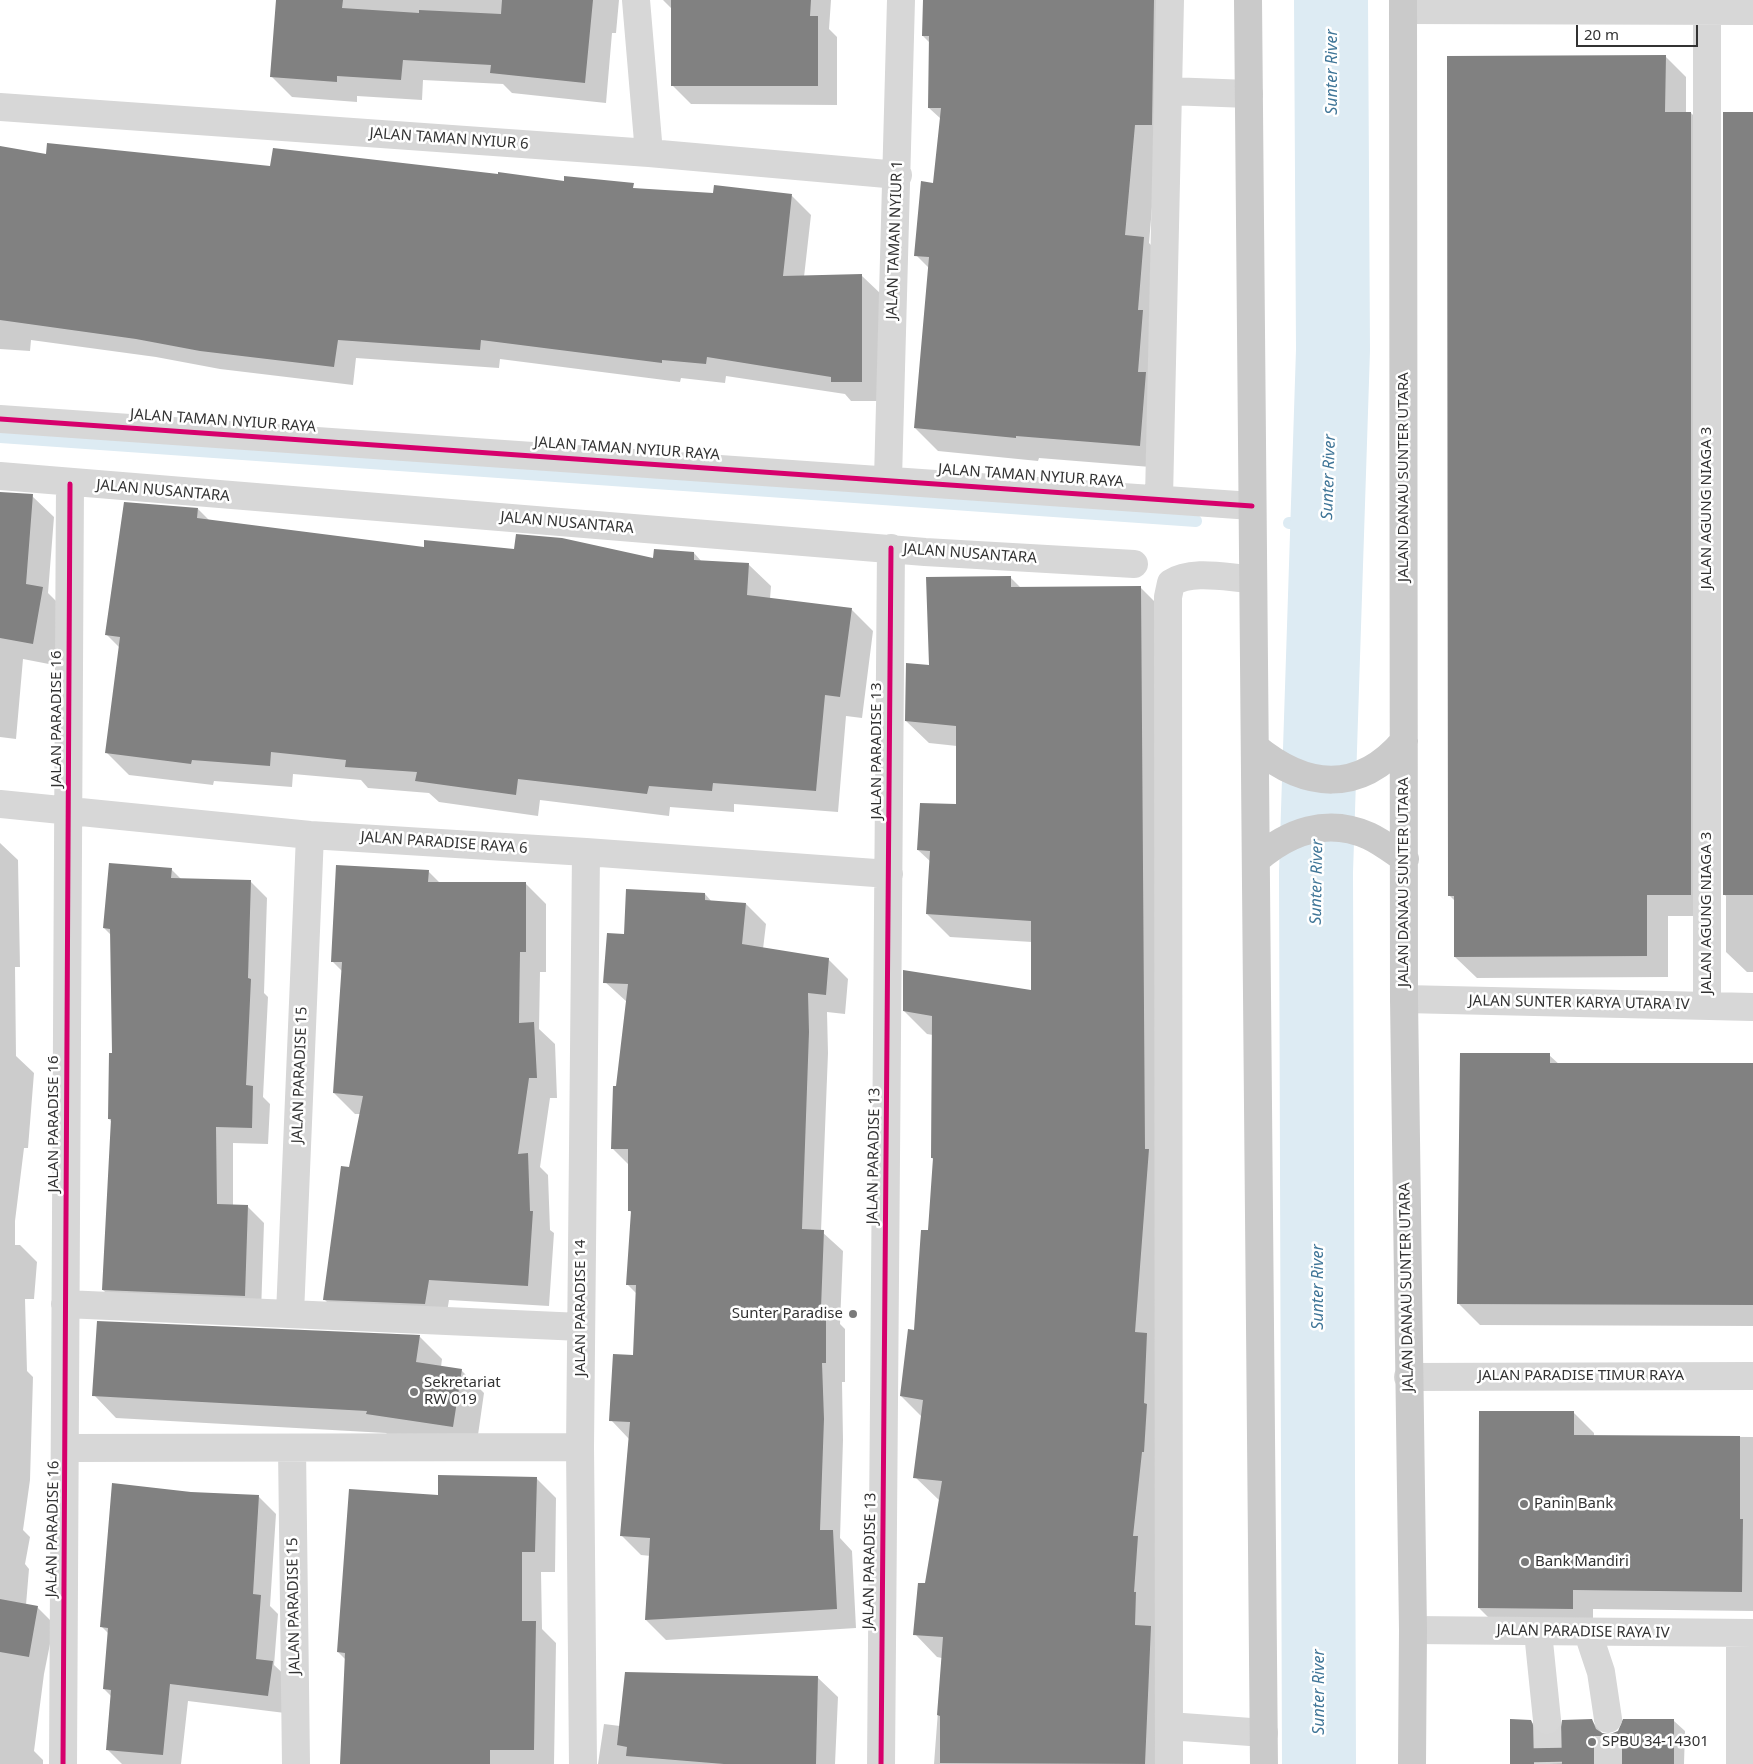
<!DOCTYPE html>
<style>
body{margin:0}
#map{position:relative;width:1753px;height:1764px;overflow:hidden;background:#fff;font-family:"Noto Sans",sans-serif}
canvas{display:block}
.scale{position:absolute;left:1576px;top:25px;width:122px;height:22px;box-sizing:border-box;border:2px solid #333;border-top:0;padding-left:6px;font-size:15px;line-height:18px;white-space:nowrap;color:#333;-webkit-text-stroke:4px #fff;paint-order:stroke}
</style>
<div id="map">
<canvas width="1753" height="1764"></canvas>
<div class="scale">20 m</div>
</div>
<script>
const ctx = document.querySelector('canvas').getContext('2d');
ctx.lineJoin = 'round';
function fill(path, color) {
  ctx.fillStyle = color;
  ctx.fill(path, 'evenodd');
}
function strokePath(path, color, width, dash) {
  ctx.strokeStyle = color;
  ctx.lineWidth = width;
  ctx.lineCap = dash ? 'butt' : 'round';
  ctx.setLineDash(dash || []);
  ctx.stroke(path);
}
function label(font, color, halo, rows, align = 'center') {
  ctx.font = font + ' "Noto Sans",sans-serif';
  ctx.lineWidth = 5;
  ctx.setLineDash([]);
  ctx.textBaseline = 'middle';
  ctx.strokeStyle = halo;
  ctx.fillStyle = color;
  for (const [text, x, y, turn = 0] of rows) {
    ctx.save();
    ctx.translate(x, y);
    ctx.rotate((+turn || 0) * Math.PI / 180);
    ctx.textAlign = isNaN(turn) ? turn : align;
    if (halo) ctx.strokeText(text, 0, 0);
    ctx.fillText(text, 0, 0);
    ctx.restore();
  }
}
const shadow = new Path2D(`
 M277 0H619L616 33H612L606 103 512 93 503 84 423 80 422 100 357 96V102L292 97 271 76Z
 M663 0H831L829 29 837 37V105L691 104 672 85V9Z
 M924 0H1180L1157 148 1149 243 1167 261 1163 468 1039 458 1038 461 938 451 915 428 930 269 916 255 934 184 941 119 929 108 930 43 923 36Z
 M1665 56 1686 77V113H1691L1712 134V916H1668V977L1477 978 1455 957V901L1449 895Z
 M1753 113V972H1747L1726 952V896L1724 894Z
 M0 147 47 155 565 183 714 195 715 187 792 196 811 215 804 277 862 276 881 294V401H851L845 394 726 376 725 383 681 378 680 382 500 359 499 368 356 358 353 385 220 369 156 357 31 340 30 351 0 349Z
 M0 493 32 496 54 517 48 593 64 609 54 665 23 659 16 739 0 737Z
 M198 509 210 521 425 548 515 550 654 559 694 553 702 562 749 565 771 586 770 599 851 609 873 631 862 718 846 716 838 812 734 804V812L670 807 669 816 540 800 538 816 439 802 429 793 368 788 361 780 293 774 292 787 214 781 213 785 129 775 107 753 120 648 106 634Z
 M1010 577 1021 588 1140 587 1163 610 1169 1764H934L942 1658 937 1657 915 1634 926 1585 940 1501 915 1477 922 1417 901 1396 915 1331 929 1231 934 1160 932 1158 933 1035 927 1034 904 1011 1033 991 1032 942 950 937 927 914 931 862 918 850 957 805V746L929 743 906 721 930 667Z
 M0 843 18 860 20 967H15L16 1056 34 1073 28 1148H24L15 1221V1245H20L37 1262 34 1299H25L27 1371 33 1377 30 1480 23 1530 30 1537 25 1564 29 1569 26 1605 37 1607 54 1624 44 1674 34 1751 43 1760V1764H0Z
 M171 869 181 879 250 881 267 898 264 993 268 997 263 1097 270 1104 268 1144 233 1143V1206H247L264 1223 261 1313 121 1307 103 1290 112 1122 109 1119 114 1054 111 935 104 928Z
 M428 871 440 883H525L546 904V972H540L539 1029 555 1044 557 1098H550L540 1167 548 1175 550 1230 554 1233 549 1306 449 1300 445 1324 345 1320 324 1299 361 1114H355L334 1093 342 971 332 961Z
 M705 894 712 902 746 904 766 924 763 949 828 959 848 979 845 1014 827 1012 828 1053 821 1231 843 1251 840 1324 845 1329V1382H842L843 1440 840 1538 852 1551 856 1628 666 1640 646 1620 651 1556 641 1555 621 1535 629 1439 611 1420 634 1357 637 1294 627 1284 632 1213 629 1210V1165L612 1148 627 1002 605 982 625 935Z
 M1549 1055 1560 1065 1753 1064V1326L1480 1325 1458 1303Z
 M98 1322 420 1337 442 1359 441 1367 461 1370 484 1393 476 1449 390 1437 386 1433 116 1418 94 1395Z
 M1574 1413 1594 1433V1436L1753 1437V1611L1593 1609V1628H1499L1479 1608Z
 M536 1478 556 1498 555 1572H541L542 1629 556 1643 554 1764H341L346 1660 338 1652 439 1497Z
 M190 1493 259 1497 276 1514 270 1606 278 1614 274 1665 290 1680 285 1713 188 1701 181 1764H122L107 1749 112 1697 104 1689 109 1634 101 1626Z
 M817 1677 838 1697 835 1764H598L604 1724 620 1726Z
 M1531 1721 1543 1736 1548 1737 1592 1721 1604 1735 1610 1736 1674 1721 1685 1731 1684 1764H1511Z`);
const stream = new Path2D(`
 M0 437 1196 521
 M1289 523 1327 522`);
const river = new Path2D(`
 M1319 1764 1316 872 1333 350 1331 0`);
const building = new Path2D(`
 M276 0H343L342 8 419 13V10L501 14 502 0H593L585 83 490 73 491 65 403 60 401 80 337 76V82L270 77Z
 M671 0H811L810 16H818V86H671Z
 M923 0H1154L1152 125H1135L1125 235 1144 237 1138 310H1143L1138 372H1146L1140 446 1016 436V438L914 428 929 257 914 256 921 181 933 183 941 108H928L929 36H922Z
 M1666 55 1665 112H1691V895H1647V956L1454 957V896H1448L1447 56Z
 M1723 112H1753V895H1723Z
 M47 143 270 166 273 148 498 174V172L564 181V176L634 183 633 188 713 193 714 185 792 194 783 276 862 274V382H831V377L707 357 706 364 662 360V363L481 340 480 350 338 340 334 367 200 351 136 339 0 320V146L46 154Z
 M0 492 33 494 26 584 43 587 33 644 0 638Z
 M124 502 198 508 197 518 424 547V540L514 549 516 534 562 538 653 558 654 549 694 552V560L749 563 747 595 852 608 840 697 825 695 816 791 713 783 712 791 649 786 647 794 518 779 516 795 415 781 417 772 345 767 346 760 271 752 270 766 192 760 191 764 105 753 120 637 105 635Z
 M1011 576V587L1141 586 1145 1149H1149L1135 1332 1147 1333 1144 1403 1147 1404 1144 1452H1142L1133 1536H1138L1134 1592H1136L1135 1625 1151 1626 1145 1764 940 1763V1716L937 1715 943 1637 913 1635 918 1583H925L942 1481 913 1478 923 1400 900 1396 908 1329 914 1330 921 1230H928L933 1158H931L932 1016 903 1011V970L1031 990V921L926 914 930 851 917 850 920 803 956 804V726L905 721 906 663 929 665 926 577Z
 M109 863 172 868 171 878 251 880 248 978 251 979 246 1085 253 1086 252 1128 216 1127 217 1204 248 1205 245 1296 102 1290 111 1119H108L109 1053H112L110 929 103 928Z
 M336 865 429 870 428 882H526V952H520L519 1023 534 1022 537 1078H529L518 1154 528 1153 530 1211H533L528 1286 429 1280 425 1304 323 1300 341 1166 349 1167 363 1096 333 1093 342 962H331Z
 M626 889 705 893V900L746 903 742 944 829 958 826 995 808 993 809 1032 802 1229 824 1230 821 1308H826V1363H822L824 1419 820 1530H833L837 1609 645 1620 650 1538 620 1536 630 1422 609 1421 613 1354 633 1355 636 1285H626L631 1211H628V1149H611L613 1086H616L628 984 603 983 607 933 624 934Z
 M1460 1053H1550V1063H1753V1305L1457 1304Z
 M97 1321 420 1335 416 1362 462 1369 453 1427 366 1414 367 1411 92 1396Z
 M1479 1411H1574V1435L1740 1436V1519H1743L1742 1592 1573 1590V1609L1478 1608Z
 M438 1475 537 1477 535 1552H522V1621H536L534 1750H490V1764H340L345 1653 337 1652 349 1489 438 1495Z
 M112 1483 191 1492 259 1495 253 1594 261 1595 256 1659 273 1661 268 1696 170 1684 163 1755 106 1750 111 1690 103 1689 108 1628 100 1627Z
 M0 1599 38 1606 29 1657 0 1652Z
 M625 1672 818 1676 816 1764H724L626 1756 627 1747 617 1745Z
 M1510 1719 1531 1720 1535 1730 1541 1734 1548 1736 1556 1732 1561 1727 1562 1720 1592 1719 1596 1729 1602 1733 1610 1734 1618 1731 1623 1719H1674V1764H1510Z`);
const minorTunnel = new Path2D(`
 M1547 1720 1548 1764
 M1608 1764V1719`);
const minor = new Path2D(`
 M636 0 649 153
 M1403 10 1753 11
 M1707 12V1005
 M1168 91 1249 94
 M0 107 649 153 898 175
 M0 419 1252 506
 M0 476 925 552 1134 564
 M888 479 901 0
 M1159 498 1170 0
 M0 804 310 835 586 852 889 874
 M1404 999 1753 1007
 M65 1304 581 1327
 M290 1314 310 835
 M1408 1377 1753 1376
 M66 1448 580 1447
 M292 1448 296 1764
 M1413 1630 1753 1633
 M1538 1632 1547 1720
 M1588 1633 1601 1672 1608 1719
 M1740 1633V1764
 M1169 1726 1264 1733
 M63 1764 70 484
 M583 1764 580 1447 586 852
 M881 1764 891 548
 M1169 1764 1168 597 1171 583C1192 569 1228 578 1253 579`);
const major = new Path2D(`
 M1248 0 1264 1764
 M1403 0 1404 999 1413 1630 1412 1764
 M1255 747C1306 789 1359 794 1404 741
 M1256 860C1288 832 1327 817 1369 836 1382 842 1393 851 1405 859`);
const cycleway = new Path2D(`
 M0 419 1252 506
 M63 1764 70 484
 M881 1764 891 548`);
const markers = [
 [853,1314,5,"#7a7a7a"],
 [414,1392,5,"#7a7a7a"],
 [1524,1504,5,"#7a7a7a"],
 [1525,1562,5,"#7a7a7a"],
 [1592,1742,5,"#7a7a7a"]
];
const streetNames = [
 ["JALAN TAMAN NYIUR 6",449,139,4],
 ["JALAN TAMAN NYIUR 1",895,240,-88],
 ["JALAN TAMAN NYIUR RAYA",223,421,4],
 ["JALAN TAMAN NYIUR RAYA",627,449,4],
 ["JALAN TAMAN NYIUR RAYA",1031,476,4],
 ["JALAN DANAU SUNTER UTARA",1404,477,-90],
 ["JALAN NUSANTARA",163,491,5],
 ["JALAN AGUNG NIAGA 3",1707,508,-90],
 ["JALAN NUSANTARA",567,523,5],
 ["JALAN NUSANTARA",970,554,4],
 ["JALAN PARADISE 16",57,719,-90],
 ["JALAN PARADISE 13",877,751,-90],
 ["JALAN PARADISE RAYA 6",444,843,4],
 ["JALAN DANAU SUNTER UTARA",1404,882,-90],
 ["JALAN AGUNG NIAGA 3",1707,913,-90],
 ["JALAN SUNTER KARYA UTARA IV",1579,1003,1],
 ["JALAN PARADISE 15",300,1075,-88],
 ["JALAN PARADISE 16",54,1124,-90],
 ["JALAN PARADISE 13",874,1156,-89],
 ["JALAN DANAU SUNTER UTARA",1407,1287,-91],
 ["JALAN PARADISE 14",581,1308,-90],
 ["JALAN PARADISE TIMUR RAYA",1581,1376],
 ["JALAN PARADISE 16",53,1529,-89],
 ["JALAN PARADISE 13",870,1561,-89],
 ["JALAN PARADISE 15",294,1606,-91],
 ["JALAN PARADISE RAYA IV",1583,1632,1]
];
const poiNames = [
 ["Sunter Paradise",843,1314,"right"],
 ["Sekretariat",424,1383],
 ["RW 019",424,1400],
 ["Panin Bank",1534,1504],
 ["Bank Mandiri",1535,1562],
 ["SPBU 34-14301",1602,1742]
];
const waterNames = [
 ["Sunter River",1332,72,-90],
 ["Sunter River",1329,477,-88],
 ["Sunter River",1317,882,-89],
 ["Sunter River",1318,1287,-90],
 ["Sunter River",1319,1692,-90]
];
fill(shadow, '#0003');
strokePath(stream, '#ddebf3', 12);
strokePath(river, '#ddebf3', 74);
fill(building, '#818181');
strokePath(minorTunnel, '#d6d6d6', 28, [28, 14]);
strokePath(minor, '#d7d7d7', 28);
strokePath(major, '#cacaca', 28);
strokePath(cycleway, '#d6006c', 5);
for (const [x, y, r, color] of markers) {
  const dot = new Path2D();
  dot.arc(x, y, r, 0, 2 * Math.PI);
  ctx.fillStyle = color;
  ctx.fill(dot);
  strokePath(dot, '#fff', 2);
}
label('15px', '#333', '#fff', streetNames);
label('15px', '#333', '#fff', poiNames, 'left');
label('italic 16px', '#3f7597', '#fff', waterNames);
</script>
